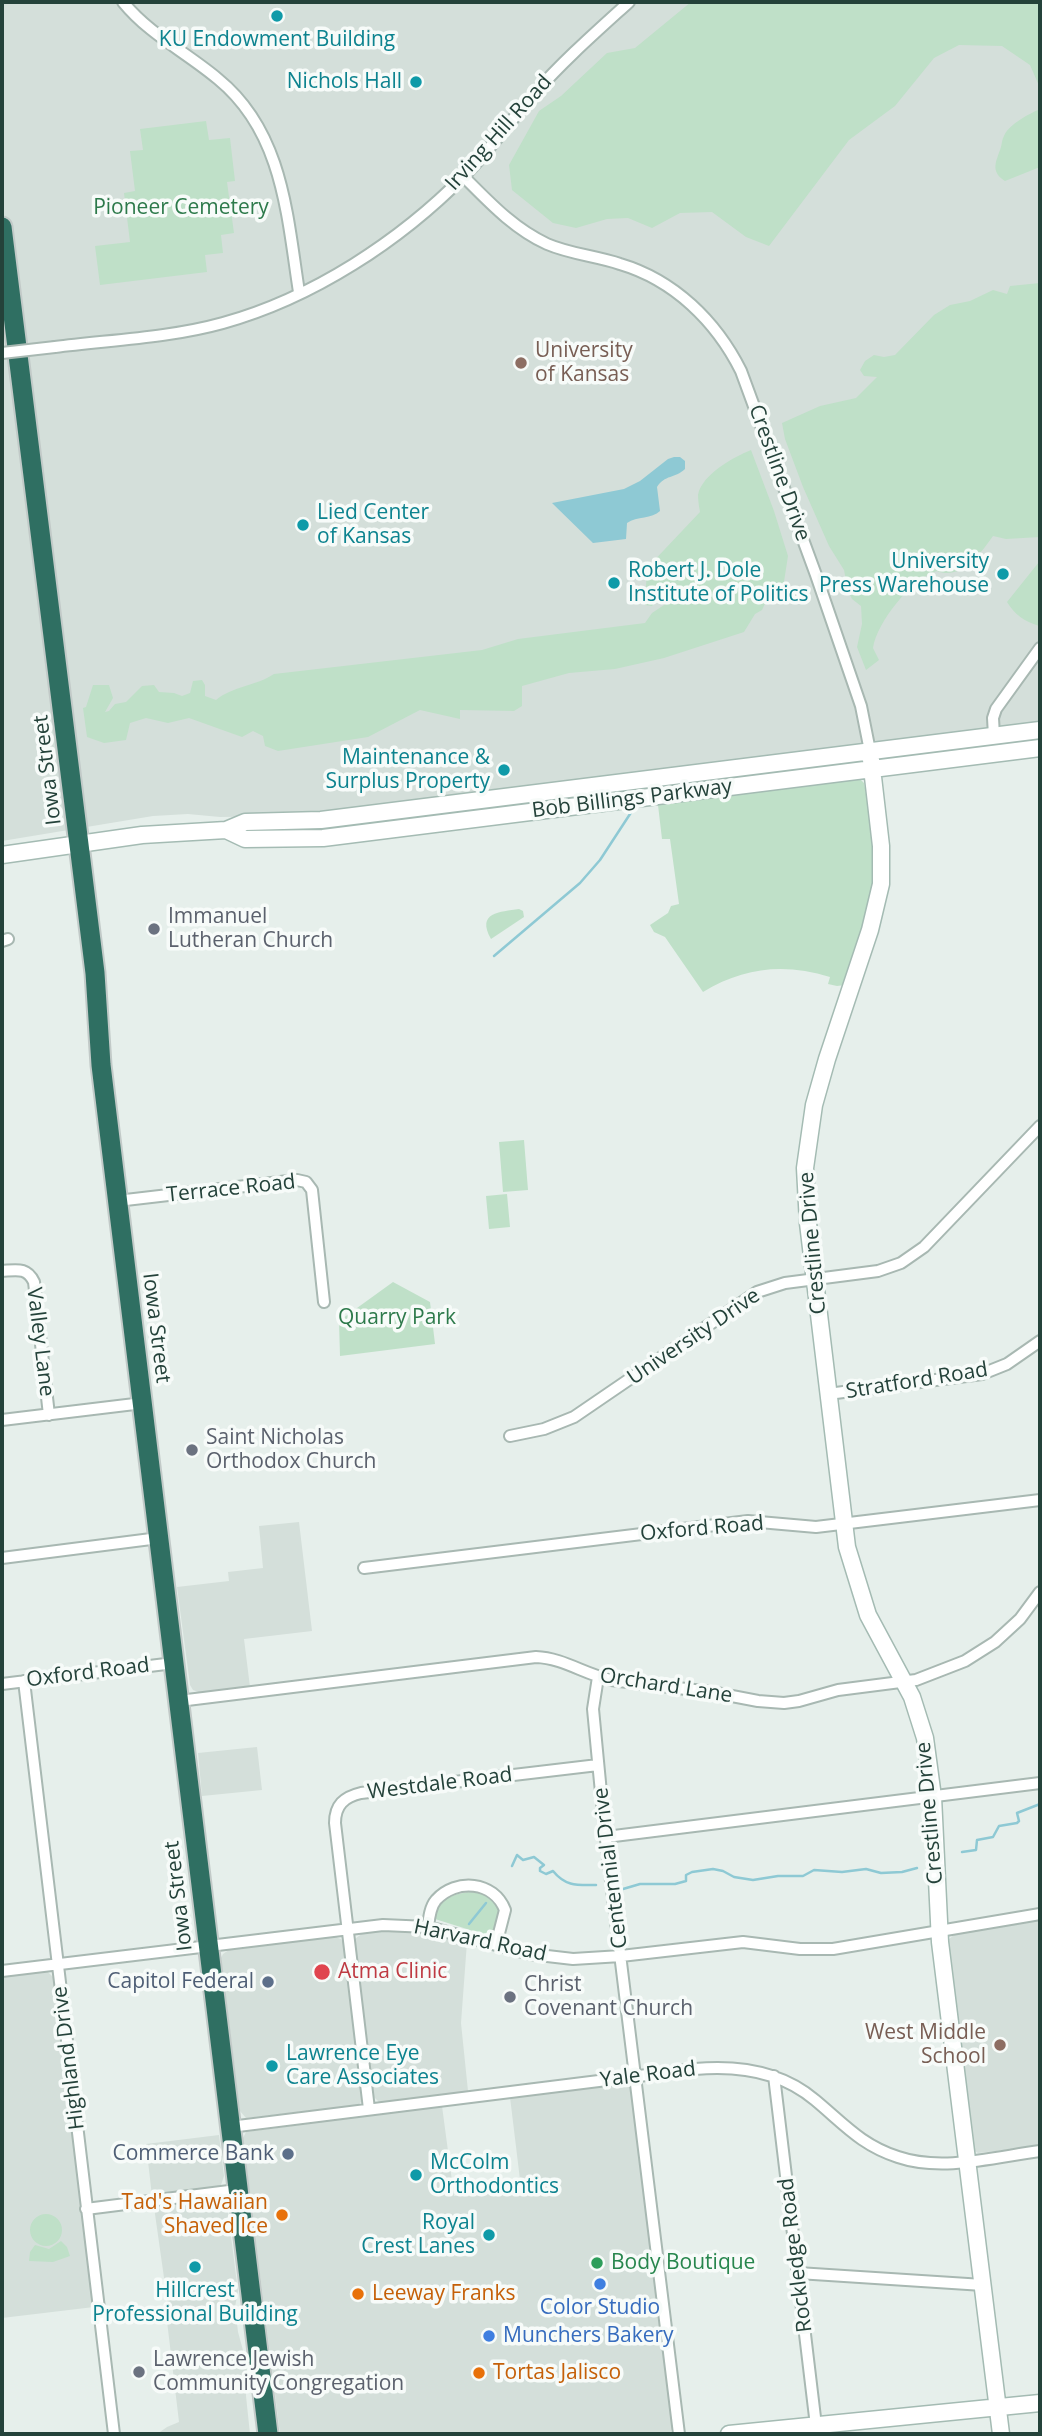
<!DOCTYPE html>
<style>
body{margin:0}
#map{position:relative;width:1042px;height:2436px;overflow:hidden;background:#e6efeb;font-family:"Open Sans",sans-serif}
canvas{display:block}
.frame{position:absolute;inset:0;border:4px solid #24423a;pointer-events:none}
</style>
<div id="map">
<canvas width="1042" height="2436"></canvas>
<div class="frame"></div>
</div>
<script>
const ctx = document.querySelector('canvas').getContext('2d');
ctx.lineJoin = 'round';
function fill(path, color) {
  ctx.fillStyle = color;
  ctx.fill(path, 'evenodd');
}
function strokePath(path, color, width, dash) {
  ctx.strokeStyle = color;
  ctx.lineWidth = width;
  ctx.lineCap = dash ? 'butt' : 'round';
  ctx.setLineDash(dash || []);
  ctx.stroke(path);
}
function label(font, color, halo, rows, align = 'center') {
  ctx.font = font + ' "Open Sans",sans-serif';
  ctx.lineWidth = 7;
  ctx.setLineDash([]);
  ctx.textBaseline = 'middle';
  ctx.strokeStyle = halo;
  ctx.fillStyle = color;
  for (const [text, x, y, turn = 0] of rows) {
    ctx.save();
    ctx.translate(x, y);
    ctx.rotate((+turn || 0) * Math.PI / 180);
    ctx.textAlign = isNaN(turn) ? turn : align;
    if (halo) ctx.strokeText(text, 0, 0);
    ctx.fillText(text, 0, 0);
    ctx.restore();
  }
}
const built = new Path2D(`
 M2 2H1040V725L298 816 220 817 188 814 153 816 2 841Z
 M299 1522 312 1631 244 1639 250 1687 201 1693 193 1690 190 1685 177 1587 229 1581 228 1572 263 1568 259 1526Z
 M257 1747 262 1790 202 1796 198 1753Z
 M1040 1920V2146L978 2153 973 2150 948 1940 955 1934Z
 M405 1930 428 1933 467 1942 461 2023 468 2091 379 2102 373 2096 355 1939 364 1932Z
 M332 1936 341 1939 344 1944 363 2096 361 2102 358 2105 246 2118 240 2111 221 1958 223 1954 230 1949Z
 M47 1971 54 1978 94 2307 2 2318V1976Z
 M622 2083 632 2088 673 2426 670 2433 280 2434 243 2138 246 2132 442 2106 454 2196 521 2188 510 2097Z
 M219 2135 224 2176 221 2185 213 2188 152 2196 146 2144Z
 M218 2198 227 2205 238 2291 235 2307 238 2332 247 2365 246 2396 250 2434H157L167 2427 179 2422 167 2321 170 2320 154 2207Z`);
const green = new Path2D(`
 M691 2H1040V88L1030 65 1002 46 959 45 934 58 895 106 849 140 769 246 746 237 712 212 680 213 652 228 628 218 607 219 576 228 553 223 512 190 509 165 539 111 561 96 607 53 635 48Z
 M1040 109V167L1005 181C989 171 997 160 1001 147 1002 143 1002 139 1004 136 1009 124 1029 114 1040 109Z
 M206 121 209 140 230 138 235 181 227 182 234 233 221 235 223 253 205 255 207 272 100 285 95 246 130 242 124 193 135 191 130 151 143 150 140 129Z
 M1040 283V537L1006 539 993 536C981 553 961 581 937 571 912 578 877 622 873 648L879 660 866 670 857 647 862 624 861 606 852 599 848 591 844 570 829 546 803 487 785 439 782 423 820 406 856 398 877 377 864 376 860 370 865 361 874 355 884 357 895 355 934 315 950 305 970 301 993 290 1007 294 1010 286Z
 M751 450 774 511 788 556 781 601 775 603 770 593 762 610 755 614 744 632 664 658 615 669 569 673 522 686V706L514 711 460 710V719L420 710 368 737 278 751 265 746 263 736 253 731 242 737 189 718 168 723 146 718 130 723 126 740 104 743 87 737 83 708 86 707 93 685H109L113 698 105 712 109 711 115 704 126 702 142 686 154 685 159 692 174 693 182 696 190 693 193 681 202 680 205 685V696L216 700C233 686 256 686 274 674L482 650 518 639 645 623 652 613 667 603 666 598H657L652 606 645 605 647 568 700 512C699 507 698 500 698 495 702 474 734 457 751 450Z
 M1040 556V623L1039 626C1024 621 1015 615 1007 602L1039 562Z
 M859 778 864 783 875 840 874 894 845 985 837 986 828 984 830 977C785 963 744 967 703 992L665 937 654 932 650 925 668 913 671 906 679 904 670 839H662L658 805 661 803Z
 M519 909 523 911 524 917 491 939C476 912 500 912 519 909Z
 M524 1140 528 1190 503 1192 499 1142Z
 M507 1194 510 1227 489 1229 486 1196Z
 M393 1282 430 1302 435 1344 340 1356 339 1321Z
 M473 1891C498 1892 511 1924 486 1935L435 1919C436 1898 455 1894 473 1891Z
 M30 2230a16 16 0 1 1 32 0a16 16 0 1 1-32 0Z
 M61 2241 67 2247 70 2256 53 2262 29 2261 30 2252 35 2245 49 2249Z`);
const water = new Path2D(`
 M674 457H680L685 461V469C676 478 664 475 657 487L660 511C652 519 637 516 627 523L626 539 593 543 552 503 624 489 640 481 668 459Z`);
const stream = new Path2D(`
 M494 956 580 883 600 860 632 811
 M962 1852 976 1850 977 1840 993 1837 999 1826 1017 1823 1019 1821 1017 1813 1040 1804
 M512 1866 517 1855 523 1860 534 1857 544 1865 540 1868V1871L546 1874 553 1871C566 1887 578 1885 596 1885
 M623 1889 640 1884H675L686 1881V1875L692 1872 713 1869 723 1871 734 1877 753 1880 778 1876H803L814 1870 842 1872 866 1869 881 1873 902 1872 917 1868
 M469 1924 486 1903`);
const street = new Path2D(`
 M123 2C150 35 186 52 218 79 283 132 287 215 299 292
 M464 177C489 202 514 229 547 244 570 254 596 256 620 264 674 280 716 321 741 371L816 575 861 706 870 751
 M55 347C110 340 169 338 223 323 313 298 400 241 465 175 490 150 510 121 534 94 563 61 596 32 629 2
 M994 736 993 718 996 709 1040 648
 M2 941 8 939
 M117 1201 297 1180 306 1182 312 1190 324 1302
 M2 1271C17 1270 27 1267 34 1282L49 1415
 M828 1394 982 1374 1007 1364 1040 1341
 M2 1420 143 1403
 M510 1436 544 1429 574 1417 757 1292 785 1283 878 1271 901 1263 924 1247 1040 1126
 M2 1558 159 1538
 M364 1568 748 1521 816 1527 1040 1500
 M598 1677 593 1709 604 1824 679 2434
 M24 1681 114 2434
 M2 1684 174 1663
 M179 1701 536 1657C563 1658 584 1674 611 1680L711 1692 758 1701 784 1703 799 1701 838 1690 916 1680 965 1661 995 1642 1020 1619 1040 1592
 M606 1837 1040 1783
 M428 1927C429 1918 430 1907 436 1900 456 1878 494 1881 505 1910L496 1945
 M2 1971 383 1925 428 1927 530 1954 573 1959 621 1956 743 1942 800 1949H833L1040 1914
 M774 2076 817 2434
 M369 2109 335 1823C335 1805 344 1797 361 1793L598 1765
 M230 2127 695 2069C739 2065 781 2071 815 2100 844 2124 861 2145 898 2157 942 2172 995 2157 1040 2151
 M86 2209 237 2190
 M798 2273 983 2285`);
const secondary = new Path2D(`
 M870 751 881 846V884L870 930 827 1059 814 1105 805 1168 808 1223 847 1547 868 1615 912 1697 925 1738 933 1797 940 1942 1001 2434
 M226 830 245 839 323 838 1040 748
 M2 855 142 835 226 830 245 822 321 820 1040 730
 M729 2434 1040 2403`);
const highway = new Path2D(`
 M2 227 95 973 101 1065 268 2434`);
const streetBridge = new Path2D(`
 M2 353 55 347`);
const markers = [
 [277,16,7,"#0f9aa8"],
 [416,82,7,"#0f9aa8"],
 [521,363,7,"#8d6e63"],
 [303,525,7,"#0f9aa8"],
 [1003,574,7,"#0f9aa8"],
 [614,583,7,"#0f9aa8"],
 [504,770,7,"#0f9aa8"],
 [154,929,7,"#6b7280"],
 [192,1450,7,"#6b7280"],
 [322,1972,9,"#e0444e"],
 [268,1982,7,"#5c6f8a"],
 [510,1997,7,"#6b7280"],
 [1000,2045,7,"#8d6e63"],
 [272,2066,7,"#0f9aa8"],
 [288,2154,7,"#5c6f8a"],
 [416,2175,7,"#0f9aa8"],
 [282,2215,7,"#e8710a"],
 [489,2235,7,"#0f9aa8"],
 [597,2263,7,"#2e9e5b"],
 [195,2267,7,"#0f9aa8"],
 [600,2284,7,"#3f7fe0"],
 [358,2294,7,"#e8710a"],
 [489,2336,7,"#3f7fe0"],
 [139,2372,7,"#6b7280"],
 [479,2373,7,"#e8710a"]
];
const cultureNames = [
 ["KU Endowment Building",277,40,"center"],
 ["Nichols Hall",402,82],
 ["Lied Center",317,513,"left"],
 ["of Kansas",317,537,"left"],
 ["University",989,562],
 ["Press Warehouse",989,586],
 ["Robert J. Dole",628,571,"left"],
 ["Institute of Politics",628,595,"left"],
 ["Maintenance &",490,758],
 ["Surplus Property",490,782],
 ["Lawrence Eye",286,2054,"left"],
 ["Care Associates",286,2078,"left"],
 ["McColm",430,2163,"left"],
 ["Orthodontics",430,2187,"left"],
 ["Royal",475,2223],
 ["Crest Lanes",475,2247],
 ["Hillcrest",195,2291,"center"],
 ["Professional Building",195,2315,"center"]
];
const streetNames = [
 ["Irving Hill Road",499,133,-48],
 ["Crestline Drive",779,473,70],
 ["Iowa Street",48,770,-97],
 ["Bob Billings Parkway",632,799,-7],
 ["Terrace Road",231,1189,-6],
 ["Crestline Drive",813,1243,-95],
 ["Iowa Street",156,1328,83],
 ["University Drive",694,1337,-34],
 ["Valley Lane",40,1342,83],
 ["Stratford Road",917,1381,-9],
 ["Oxford Road",702,1529,-5],
 ["Oxford Road",88,1673,-7],
 ["Orchard Lane",666,1686,9],
 ["Westdale Road",440,1784,-7],
 ["Crestline Drive",930,1813,-95],
 ["Centennial Drive",611,1868,-97],
 ["Iowa Street",179,1896,-97],
 ["Harvard Road",480,1941,12],
 ["Highland Drive",69,2058,-97],
 ["Yale Road",648,2075,-7],
 ["Rockledge Road",796,2255,-97]
];
const parkNames = [
 ["Pioneer Cemetery",181,208],
 ["Quarry Park",397,1318]
];
const educationNames = [
 ["University",535,351],
 ["of Kansas",535,375],
 ["West Middle",986,2033,"right"],
 ["School",986,2057,"right"]
];
const worshipNames = [
 ["Immanuel",168,917],
 ["Lutheran Church",168,941],
 ["Saint Nicholas",206,1438],
 ["Orthodox Church",206,1462],
 ["Christ",524,1985],
 ["Covenant Church",524,2009],
 ["Lawrence Jewish",153,2360],
 ["Community Congregation",153,2384]
];
const healthNames = [
 ["Atma Clinic",338,1972]
];
const serviceNames = [
 ["Capitol Federal",254,1982],
 ["Commerce Bank",274,2154]
];
const foodNames = [
 ["Tad's Hawaiian",268,2203,"right"],
 ["Shaved Ice",268,2227,"right"],
 ["Leeway Franks",372,2294],
 ["Tortas Jalisco",493,2373]
];
const leisureNames = [
 ["Body Boutique",611,2263]
];
const shopNames = [
 ["Color Studio",600,2308],
 ["Munchers Bakery",503,2336,"left"]
];
fill(built, '#d4dfda');
fill(green, '#bfe0c8');
fill(water, '#8ec9d4');
strokePath(stream, '#8ec9d4', 2.5);
strokePath(street, '#a8b8b2', 14);
strokePath(secondary, '#a4bbb3', 19);
strokePath(highway, '#c2cac8', 23);
strokePath(street, '#fff', 10);
strokePath(secondary, '#fff', 16);
strokePath(highway, '#2f6f62', 19);
strokePath(streetBridge, '#a8b8b2', 14, []);
strokePath(streetBridge, '#fff', 10);
for (const [x, y, r, color] of markers) {
  const dot = new Path2D();
  dot.arc(x, y, r, 0, 2 * Math.PI);
  ctx.fillStyle = color;
  ctx.fill(dot);
  strokePath(dot, '#f7fbf9', 2.5);
}
label('21px', '#0d838f', '#f7fbf9', cultureNames, 'right');
label('21px', '#24423a', '#f7fbf9', streetNames);
label('21px', '#2d7a4b', '#f7fbf9', parkNames);
label('21px', '#785e54', '#f7fbf9', educationNames, 'left');
label('21px', '#5b616d', '#f7fbf9', worshipNames, 'left');
label('21px', '#be3a42', '#f7fbf9', healthNames, 'left');
label('21px', '#4e5e75', '#f7fbf9', serviceNames, 'right');
label('21px', '#c56008', '#f7fbf9', foodNames, 'left');
label('21px', '#27864d', '#f7fbf9', leisureNames, 'left');
label('21px', '#366cbe', '#f7fbf9', shopNames);
</script>
